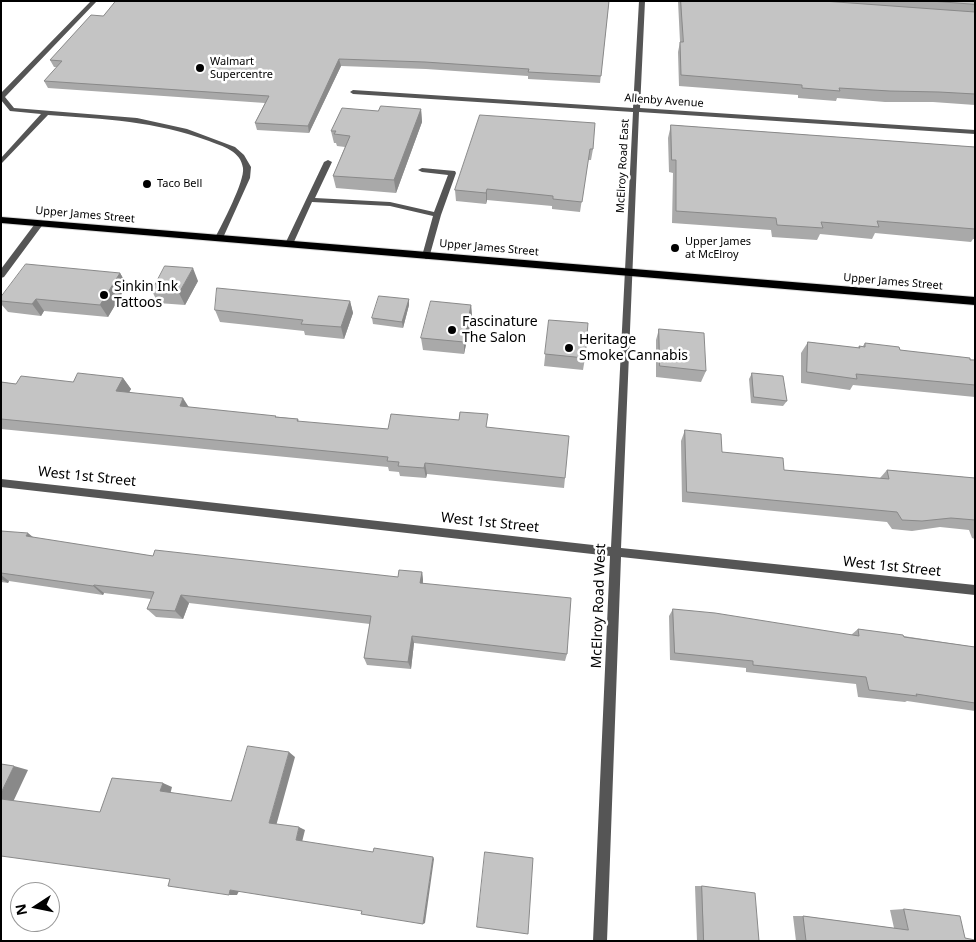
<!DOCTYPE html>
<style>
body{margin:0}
#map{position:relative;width:976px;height:942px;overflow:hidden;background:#fff;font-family:"Noto Sans",sans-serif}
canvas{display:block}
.frame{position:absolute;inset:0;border:2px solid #000;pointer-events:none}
.north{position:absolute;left:10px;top:882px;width:50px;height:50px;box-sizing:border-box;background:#fff;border:1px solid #999;border-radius:50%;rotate:259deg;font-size:14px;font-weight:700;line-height:20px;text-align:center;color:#000}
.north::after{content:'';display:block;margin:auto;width:18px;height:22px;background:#000;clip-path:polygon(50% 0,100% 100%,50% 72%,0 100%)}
</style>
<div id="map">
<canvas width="976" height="942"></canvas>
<div class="frame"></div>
<div class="north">N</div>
</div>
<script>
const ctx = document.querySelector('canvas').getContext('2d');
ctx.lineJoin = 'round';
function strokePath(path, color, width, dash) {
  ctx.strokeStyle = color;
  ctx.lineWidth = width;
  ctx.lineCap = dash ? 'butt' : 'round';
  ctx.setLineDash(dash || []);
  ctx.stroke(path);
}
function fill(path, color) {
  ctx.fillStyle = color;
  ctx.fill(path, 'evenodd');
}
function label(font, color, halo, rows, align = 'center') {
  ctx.font = font + ' "Noto Sans",sans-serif';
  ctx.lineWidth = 5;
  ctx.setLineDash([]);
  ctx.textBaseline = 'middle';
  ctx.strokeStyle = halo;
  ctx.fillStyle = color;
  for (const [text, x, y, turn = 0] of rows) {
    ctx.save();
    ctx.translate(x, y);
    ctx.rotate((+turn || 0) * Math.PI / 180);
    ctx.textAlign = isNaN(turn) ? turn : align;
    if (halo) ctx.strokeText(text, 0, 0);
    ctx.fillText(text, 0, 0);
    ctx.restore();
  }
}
const lane = new Path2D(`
 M91 1H97L5 97 14 108 137 118 187 129 235 147 244 155 251 167 250 178 222 240H216L215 238C222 224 245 181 243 168 241 151 222 146 209 141 155 121 105 119 48 115L1 164V158L41 114 10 111 1 100V93Z
 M328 160 332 162 315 198 390 202 434 212 448 175 422 172 418 170 422 168 455 171 456 173 441 215 429 258 426 259 422 256 433 216 390 206 312 202 293 244 292 246H286L285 244 324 162Z`);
const street = new Path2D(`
 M639 1H645L640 108 975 130V134L639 112 621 548 975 585V595L621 557 607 941H593L610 556 1 487V479L611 547 633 112 353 94 350 92 353 90 633 108Z
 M37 221H40L44 223 4 277 1 278V269Z`);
const primary = new Path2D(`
 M1 217 975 297V305L1 223Z`);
const wall = new Path2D(`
 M609 1 600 83 528 79V76L426 69 341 66 309 133 257 130 255 123 265 103 48 88 44 81 57 67H54L50 60 103 16Z
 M678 1H975V105L933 102H885L837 98 836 101 798 98V95L679 86 678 52 680 42Z
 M421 109 422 122 396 193 336 188 333 176 345 147 337 146 336 143H334L331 131Z
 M480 115 593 149 591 160H588L580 212 552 209V206L487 200 486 204 456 201 455 190Z
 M671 125 975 147V239H973L971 242 875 233 872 239 820 234 817 240 772 237 771 230 672 223 673 173 669 172 668 138Z
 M120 273 127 285 108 317 44 311 41 316 8 312 1 304V297Z
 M198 281 185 305 158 303 152 291Z
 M409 299V305L403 328 373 324 372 318Z
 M350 301 353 313 344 339 305 335 304 331 220 322 215 310Z
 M471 305 472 316 464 354 423 350 421 338Z
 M549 320 585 358 583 370 544 366Z
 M659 329 706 371 701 382 656 377V340Z
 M808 342 858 348 859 346H863L865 343 900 350 975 360V397L853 385 850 390 801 383V353Z
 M752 373 787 401 783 406 751 403 749 379Z
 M123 378 131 389 129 392 188 407 298 419 299 422 388 429 487 427 565 478 564 488 427 474 426 478 400 476 399 472 389 471 388 467 1 429V382L16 384 73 382Z
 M685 430 722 452 784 470 880 478 887 470 975 478V539L972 538 969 530 940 527 912 531 892 529 887 522 682 502 681 441Z
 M1 531 34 538 153 556 398 577 422 572 423 580V583L567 654 565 661 414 643 411 669 367 665 364 658 370 624 189 603 183 619 156 617 147 609 151 599 104 593 103 595 9 581 8 583 1 582Z
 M673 609 851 635 858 629 975 647V711L907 701 905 702 858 697 856 684 746 672V668L670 660 669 616Z
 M695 886H702L759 941H697Z
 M904 909 965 938 975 941H796L793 916H803L894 928 890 910Z`);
const shadedWall = new Path2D(`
 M339 59 341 66 309 133 308 126Z
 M421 109 422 122 396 193 394 180Z
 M487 189V200L486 204V193Z
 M193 268 198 281 185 305 179 293Z
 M120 273 127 285 108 317 100 305Z
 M36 299 44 311 41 316 32 304Z
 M409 299V305L403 328 402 322Z
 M350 301 353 313 344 339 341 327Z
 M471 305 472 316 464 354V342Z
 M123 378 131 389 124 402 116 391Z
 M183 398 190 409 180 406Z
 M425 463 427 474 426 478 424 468Z
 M28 533 39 542 26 536Z
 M422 572 423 580 422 591 420 583Z
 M1 575 9 581 8 583 1 579Z
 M94 585 104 593 103 595 93 586Z
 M181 595 189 603 183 619 175 611Z
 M412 636 414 643 411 669 408 662Z
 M289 752 295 757 276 826 269 823Z
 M14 766 28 770 13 802 1 799V793Z
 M163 783 172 787 170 795 160 791Z
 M299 827 305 830 302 842 296 840Z
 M433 857 434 859 425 923 423 924Z
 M230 890 239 891 237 895H229Z`);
const building = new Path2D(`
 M116 1H609L601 76 528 72 529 69 425 62 339 59 308 126 255 123 269 96 44 81 62 61 50 60 91 15 103 16Z
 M681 1H823L975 12V94L939 92 890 91 839 88 840 91 802 88V85L681 75 680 42H683Z
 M931 1H975V4Z
 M381 106 421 109 394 180 333 176 350 136 334 134 336 131H331L342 108 378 111Z
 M480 115 595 123 593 149H590L582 202 553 199V196L487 189 486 193 455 190Z
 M671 125 975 147V229L877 221 879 227 821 222 823 228 777 225 776 218 676 211V160H672Z
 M26 264 120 273 100 305 36 299 32 304 1 301V297Z
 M165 266 193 268 179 293 152 291Z
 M217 288 350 301 341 327 301 324 303 320 215 310Z
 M379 296 409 299 402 322 372 318Z
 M431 301 471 305 464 342 421 338Z
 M549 320 588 323 585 358 545 354Z
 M659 329 704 333 706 371 660 366Z
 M808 342 860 348 859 346 865 347V343L899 347 900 350 970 358V360H975V385L856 374 857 379 807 372Z
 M78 373 123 378 116 391 183 398 180 406 276 416 275 417 298 419 297 421 388 429 391 414 459 420 460 412 488 414 486 427 569 436 565 478 425 463 424 468 398 466 399 462 387 461 388 457 1 419V382L16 384 21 376 73 382Z
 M752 373 783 376 787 401 754 397Z
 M685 430 721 434 722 452 783 458 784 470 889 479 887 470 975 478V520L951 518 922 521 902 520 897 512 687 492Z
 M1 531 28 533 26 536 153 556 155 550 398 577 399 570 422 572 420 583 571 598 567 654 412 636 408 662 364 658 371 616 181 595 175 611 147 609 154 592 94 585 93 586 1 573Z
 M673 609 715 613 859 636 858 629 903 635 904 637 975 647V703L916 694 917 696 869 690 866 677 753 665V661L675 653Z
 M248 746 289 752 269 823 299 827 296 840 373 852 374 848 433 857 423 924 361 914 362 911 230 890 229 895 168 886 170 879 1 856V799L100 812 112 778 163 783 160 791 231 801Z
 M1 764 14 766 1 793Z
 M485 852 533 858 528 934 477 927Z
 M702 886 755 893 759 941H704Z
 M904 909 960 916 965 938 975 940V941H806L803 916 908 930Z`);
const markers = [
 [200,68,5,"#000"],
 [147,184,5,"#000"],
 [675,248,5,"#000"],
 [104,295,5,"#000"],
 [452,330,5,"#000"],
 [569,348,5,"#000"]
];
const farPoinames = [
 ["Walmart",210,62],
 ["Supercentre",210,75],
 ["Taco Bell",157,184],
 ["Upper James",685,242],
 ["at McElroy",685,255]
];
const farStreetnames = [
 ["Allenby Avenue",664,101,4],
 ["McElroy Road East",623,166,-87],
 ["Upper James Street",85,215,5],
 ["Upper James Street",489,248,5],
 ["Upper James Street",893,282,5]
];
const poiNames = [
 ["Sinkin Ink",114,287],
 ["Tattoos",114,303],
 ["Fascinature",462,322],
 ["The Salon",462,338],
 ["Heritage",579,340],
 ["Smoke Cannabis",579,356]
];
const streetNames = [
 ["West 1st Street",87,477,6],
 ["West 1st Street",490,523,6],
 ["West 1st Street",892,567,6],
 ["McElroy Road West",599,606,-88]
];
strokePath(primary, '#dbdbdb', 2);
fill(lane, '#555');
fill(street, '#555');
fill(primary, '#000');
fill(wall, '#a9a9a9');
fill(shadedWall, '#898989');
fill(building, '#c4c4c4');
strokePath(building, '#898989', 1);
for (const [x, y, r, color] of markers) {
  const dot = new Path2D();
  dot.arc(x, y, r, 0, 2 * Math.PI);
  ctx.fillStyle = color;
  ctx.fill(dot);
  strokePath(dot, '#fff', 2);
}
label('11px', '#000', '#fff', farPoinames, 'left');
label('11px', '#000', '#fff', farStreetnames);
label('14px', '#000', '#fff', poiNames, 'left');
label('14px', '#000', '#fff', streetNames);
</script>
